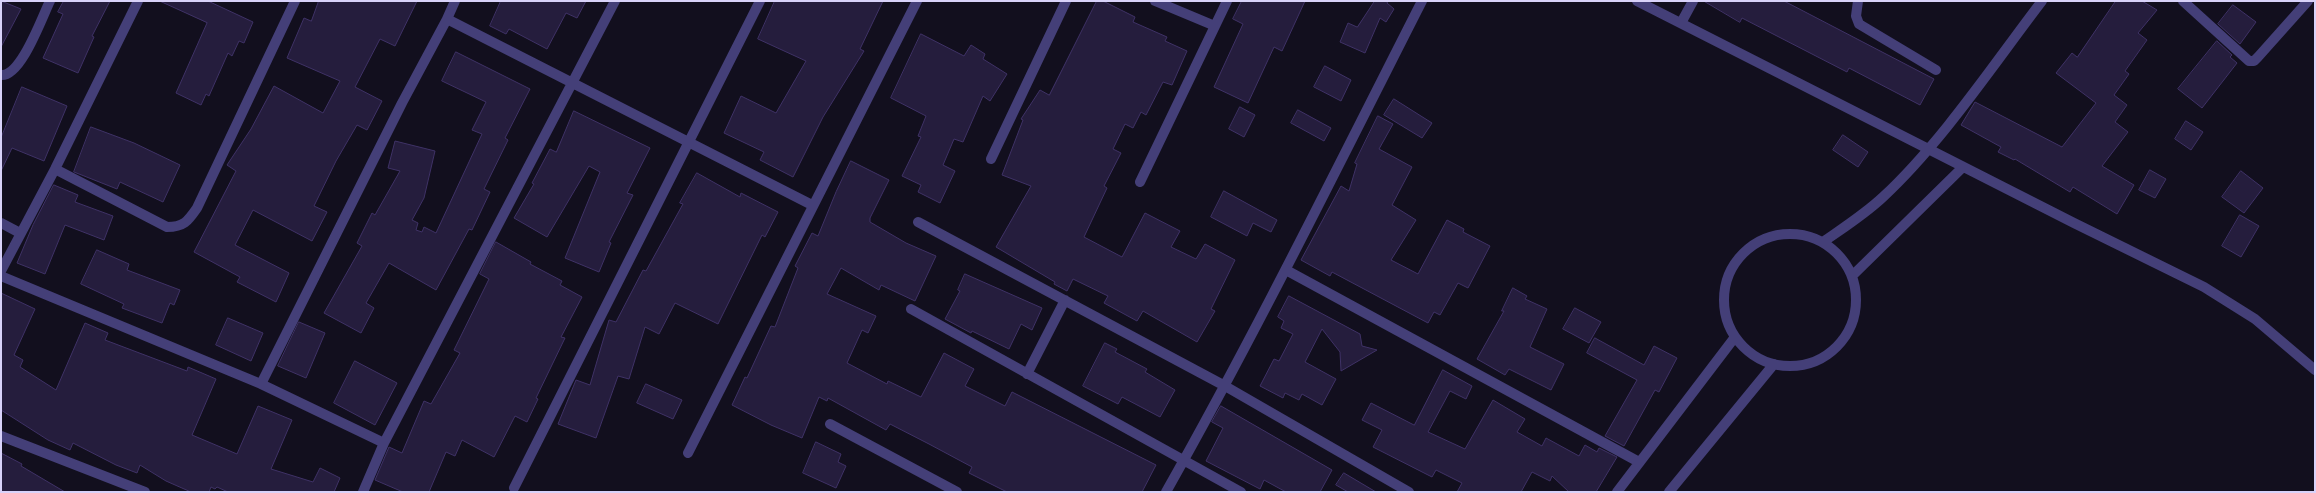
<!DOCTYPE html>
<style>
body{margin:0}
#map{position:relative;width:2316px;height:493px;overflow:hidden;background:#120f1e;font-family:"Sofia Sans Condensed",sans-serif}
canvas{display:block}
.frame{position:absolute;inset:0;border:2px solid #d8d2f9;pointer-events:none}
</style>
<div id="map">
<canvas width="2316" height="493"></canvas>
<div class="frame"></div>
</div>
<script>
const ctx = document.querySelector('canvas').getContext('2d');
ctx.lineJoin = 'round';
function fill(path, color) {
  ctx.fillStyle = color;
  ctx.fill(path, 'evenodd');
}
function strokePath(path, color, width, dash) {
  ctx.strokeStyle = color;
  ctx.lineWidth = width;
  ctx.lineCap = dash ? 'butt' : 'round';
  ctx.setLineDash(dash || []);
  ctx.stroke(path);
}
const building = new Path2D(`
 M1 1 21 9 1 47Z
 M64 1H110L92 36 94 37 78 73 43 58 63 14 58 12Z
 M160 1H208L253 22 244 43 239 41 232 56 228 53 209 96 206 94 201 105 176 93 207 23Z
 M319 1H417L395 46 380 39 355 87 382 101 367 130 357 125 336 161 314 206 327 212 312 241 253 210 235 245 289 273 276 302 237 282 240 277 194 252 236 171 227 165 251 129 274 86 323 113 340 81 287 58 304 18 311 21Z
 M501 1H586L577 18 566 13 547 49 509 29 506 34 490 26Z
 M775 1H883L860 49 864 51 823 117 793 177 760 160 764 152 724 133 741 96 776 113 806 61 758 39Z
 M1097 1H1103L1135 17 1133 22 1167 37 1165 41 1187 51 1172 85 1163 82 1146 115 1141 112 1133 128 1125 124 1113 149 1121 153 1104 186 1107 188 1084 237 1122 257 1145 213 1180 231 1171 247 1196 259 1205 244 1235 260 1211 309 1215 311 1197 342 1143 311 1137 321 1104 303 1108 296 1073 279 1067 291 1054 284 1055 282 996 247 1031 186 1002 175 1023 120 1021 119 1040 90 1049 95Z
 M1242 1H1305L1282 51 1274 47 1248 103 1214 87 1243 24 1233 19Z
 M1375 1H1388L1387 3 1394 9 1386 22 1380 18 1365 53 1340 42 1348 23 1357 27Z
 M1704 1H1784L1934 79 1920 105 1849 68 1847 72 1742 18 1740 22Z
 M2116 1H2142L2157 10 2138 33 2147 40 2125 71 2129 74 2114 95 2127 105 2115 122 2128 132 2102 166 2134 185 2117 214 2073 187 2070 192 2015 159 2014 160 1998 152 2001 147 1961 125 1975 102 2062 147 2096 103 2056 73 2072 53 2077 57Z
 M2233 5 2256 22 2240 44 2218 24Z
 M921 34 964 56 971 45 985 54 983 59 1007 74 990 101 983 96 963 142 954 139 943 165 955 171 940 203 918 192 921 185 902 176 921 137 918 136 926 116 891 98Z
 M2217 41 2232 55 2230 57 2237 63 2202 108 2178 89Z
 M456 52 530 89 505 138 508 140 484 189 490 192 472 230 469 229 436 290 389 263 366 303 374 308 361 333 324 313 362 246 357 243 372 213 375 215 400 171 388 168 395 141 435 151 424 198 412 220 418 223 416 230 422 232 424 227 436 233 482 134 472 130 486 102 442 81Z
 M1325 66 1351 80 1341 101 1314 87Z
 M22 87 67 106 44 161 12 148 1 171V138Z
 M1394 99 1432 123 1422 138 1384 115Z
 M1240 107 1255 115 1244 137 1229 129Z
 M1298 110 1331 128 1324 141 1291 123Z
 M574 111 650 148 627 193 633 195 609 242 611 243 599 272 565 258 600 172 589 166 547 237 514 218 534 184 532 183 550 149 556 152Z
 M1378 116 1393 124 1379 149 1412 167 1392 205 1416 220 1391 260 1418 274 1447 220 1464 229 1463 232 1490 246 1468 288 1458 283 1440 315 1434 312 1428 323 1332 272 1330 276 1301 260 1341 186 1349 191 1357 164 1355 163Z
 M2186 121 2203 132 2191 150 2175 139Z
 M91 127 134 143 180 165 163 202 120 182 117 189 74 172Z
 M1843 135 1868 152 1858 167 1833 150Z
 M851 161 889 180 870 218V222L906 243 936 256 915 301 881 285 879 290 841 268 827 294 876 316 868 333 862 330 847 363 887 384 888 381 921 397 944 353 974 369 965 386 1005 406 1012 392 1156 465 1142 492H1007L969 473 972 467 929 444 890 424 886 430 828 398 827 401 819 397 802 438 771 425 732 405 745 377 747 378 771 326 775 327 798 268 795 266 812 233 818 236 836 192Z
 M2150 170 2166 179 2155 198 2139 190Z
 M2241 171 2263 188 2244 213 2222 197Z
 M697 173 740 197 741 193 778 212 765 237 762 235 718 324 675 303 659 334 645 327 629 379 618 376 596 438 558 424 576 380 590 385 609 320 616 322 643 270 646 271 683 204 680 203Z
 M54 185 78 195 75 202 113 216 104 240 65 225 45 274 17 263 33 225Z
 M1224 191 1277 220 1271 232 1253 223 1247 236 1211 217Z
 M2240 215 2259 226 2241 257 2222 246Z
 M496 242 531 262 530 264 562 281 560 285 582 297 561 337 565 338 536 398 538 399 527 422 515 416 494 457 462 440 455 456 446 452 429 492H403L375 480 389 447 402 453 424 401 431 404 460 353 454 350 489 279 480 274Z
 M97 250 129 264 127 270 180 290 174 305 170 303 162 323 122 308 124 304 81 284Z
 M965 274 1042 308 1032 330 1021 324 1009 349 972 331 971 333 945 319 960 291 958 290Z
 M1513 288 1527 296 1525 299 1547 309 1530 347 1564 364 1551 390 1509 369 1505 375 1477 359 1504 311H1502Z
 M1 293 35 309 14 355 23 360 20 367 56 390 85 323 108 333 105 340 187 371 188 367 216 379 192 435 237 454 258 406 292 420 271 469 313 482 320 468 340 478 334 492H228L217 487 215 489 211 487 209 492H191L166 481 140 465 137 473 116 465 73 443 70 450 48 440 1 410Z
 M1289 296 1360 334 1362 346 1377 350 1341 371 1340 352 1322 329 1305 362 1336 379 1322 405 1302 394 1299 400 1285 393 1283 398 1260 386 1274 359 1279 361 1293 334 1281 328 1284 321 1278 317Z
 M1575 308 1601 322 1589 343 1563 329Z
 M228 318 263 333 251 361 216 345Z
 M299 322 325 333 306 378 278 366Z
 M1595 338 1644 365 1654 346 1677 358 1659 392 1655 390 1624 446 1605 436 1637 380 1587 353Z
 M1105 343 1117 349 1115 352 1147 369 1145 372 1175 390 1160 417 1122 397 1118 404 1083 386Z
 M355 361 397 383 375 425 334 403Z
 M1443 370 1472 386 1466 399 1450 391 1428 432 1465 449 1493 400 1525 419 1517 432 1542 446 1546 438 1579 456 1585 445 1597 452 1599 448 1617 457 1596 492H1569L1552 476 1550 481 1532 472 1521 492H1457L1462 483 1436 470 1432 477 1373 447 1382 430 1362 420 1371 403 1414 425Z
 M646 384 682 400 673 419 637 403Z
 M1221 406 1332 470 1320 492H1286L1264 480 1260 489 1206 461 1223 428 1212 422Z
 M816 442 841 454 838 462 846 466 836 488 803 473Z
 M1 453 22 464 21 466 65 492H1Z
 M1344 473 1376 492H1348L1336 485Z`);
const minor = new Path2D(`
 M1155 1 1215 26
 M1637 1 2074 223 2204 287 2255 319 2315 370
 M1858 1 1856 16 1859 24 1936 70
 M2183 1 2249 61H2254L2258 57 2308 1
 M447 19 455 1
 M1681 23 1693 1
 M1 75C21 77 42 17 50 1
 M991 159 1066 1
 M55 169 167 227C184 227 188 221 197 208L295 1
 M1140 182 1227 1
 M918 222 1225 386 1409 492
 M1 223 20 233
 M1724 300a66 66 0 1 1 132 0a66 66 0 1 1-132 0Z
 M1823 242C1843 228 1865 214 1883 197 1942 142 1993 65 2042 1
 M1286 270 1639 462
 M1 271 55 169 138 1
 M1 276 261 384 384 443
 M1852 276 1963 167
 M911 309 1241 492
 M1027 374 1065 300
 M261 384 402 103 447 19 812 205
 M830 424 957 492
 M1 436 145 492
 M688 453 917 1
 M514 488 760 1
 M363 492 384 443 615 1
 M1166 492C1257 331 1338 166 1422 1
 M1617 492 1735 337
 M1669 492 1774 364`);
fill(building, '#251d3d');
strokePath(building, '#3f3266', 1);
strokePath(minor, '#443f78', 10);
</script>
